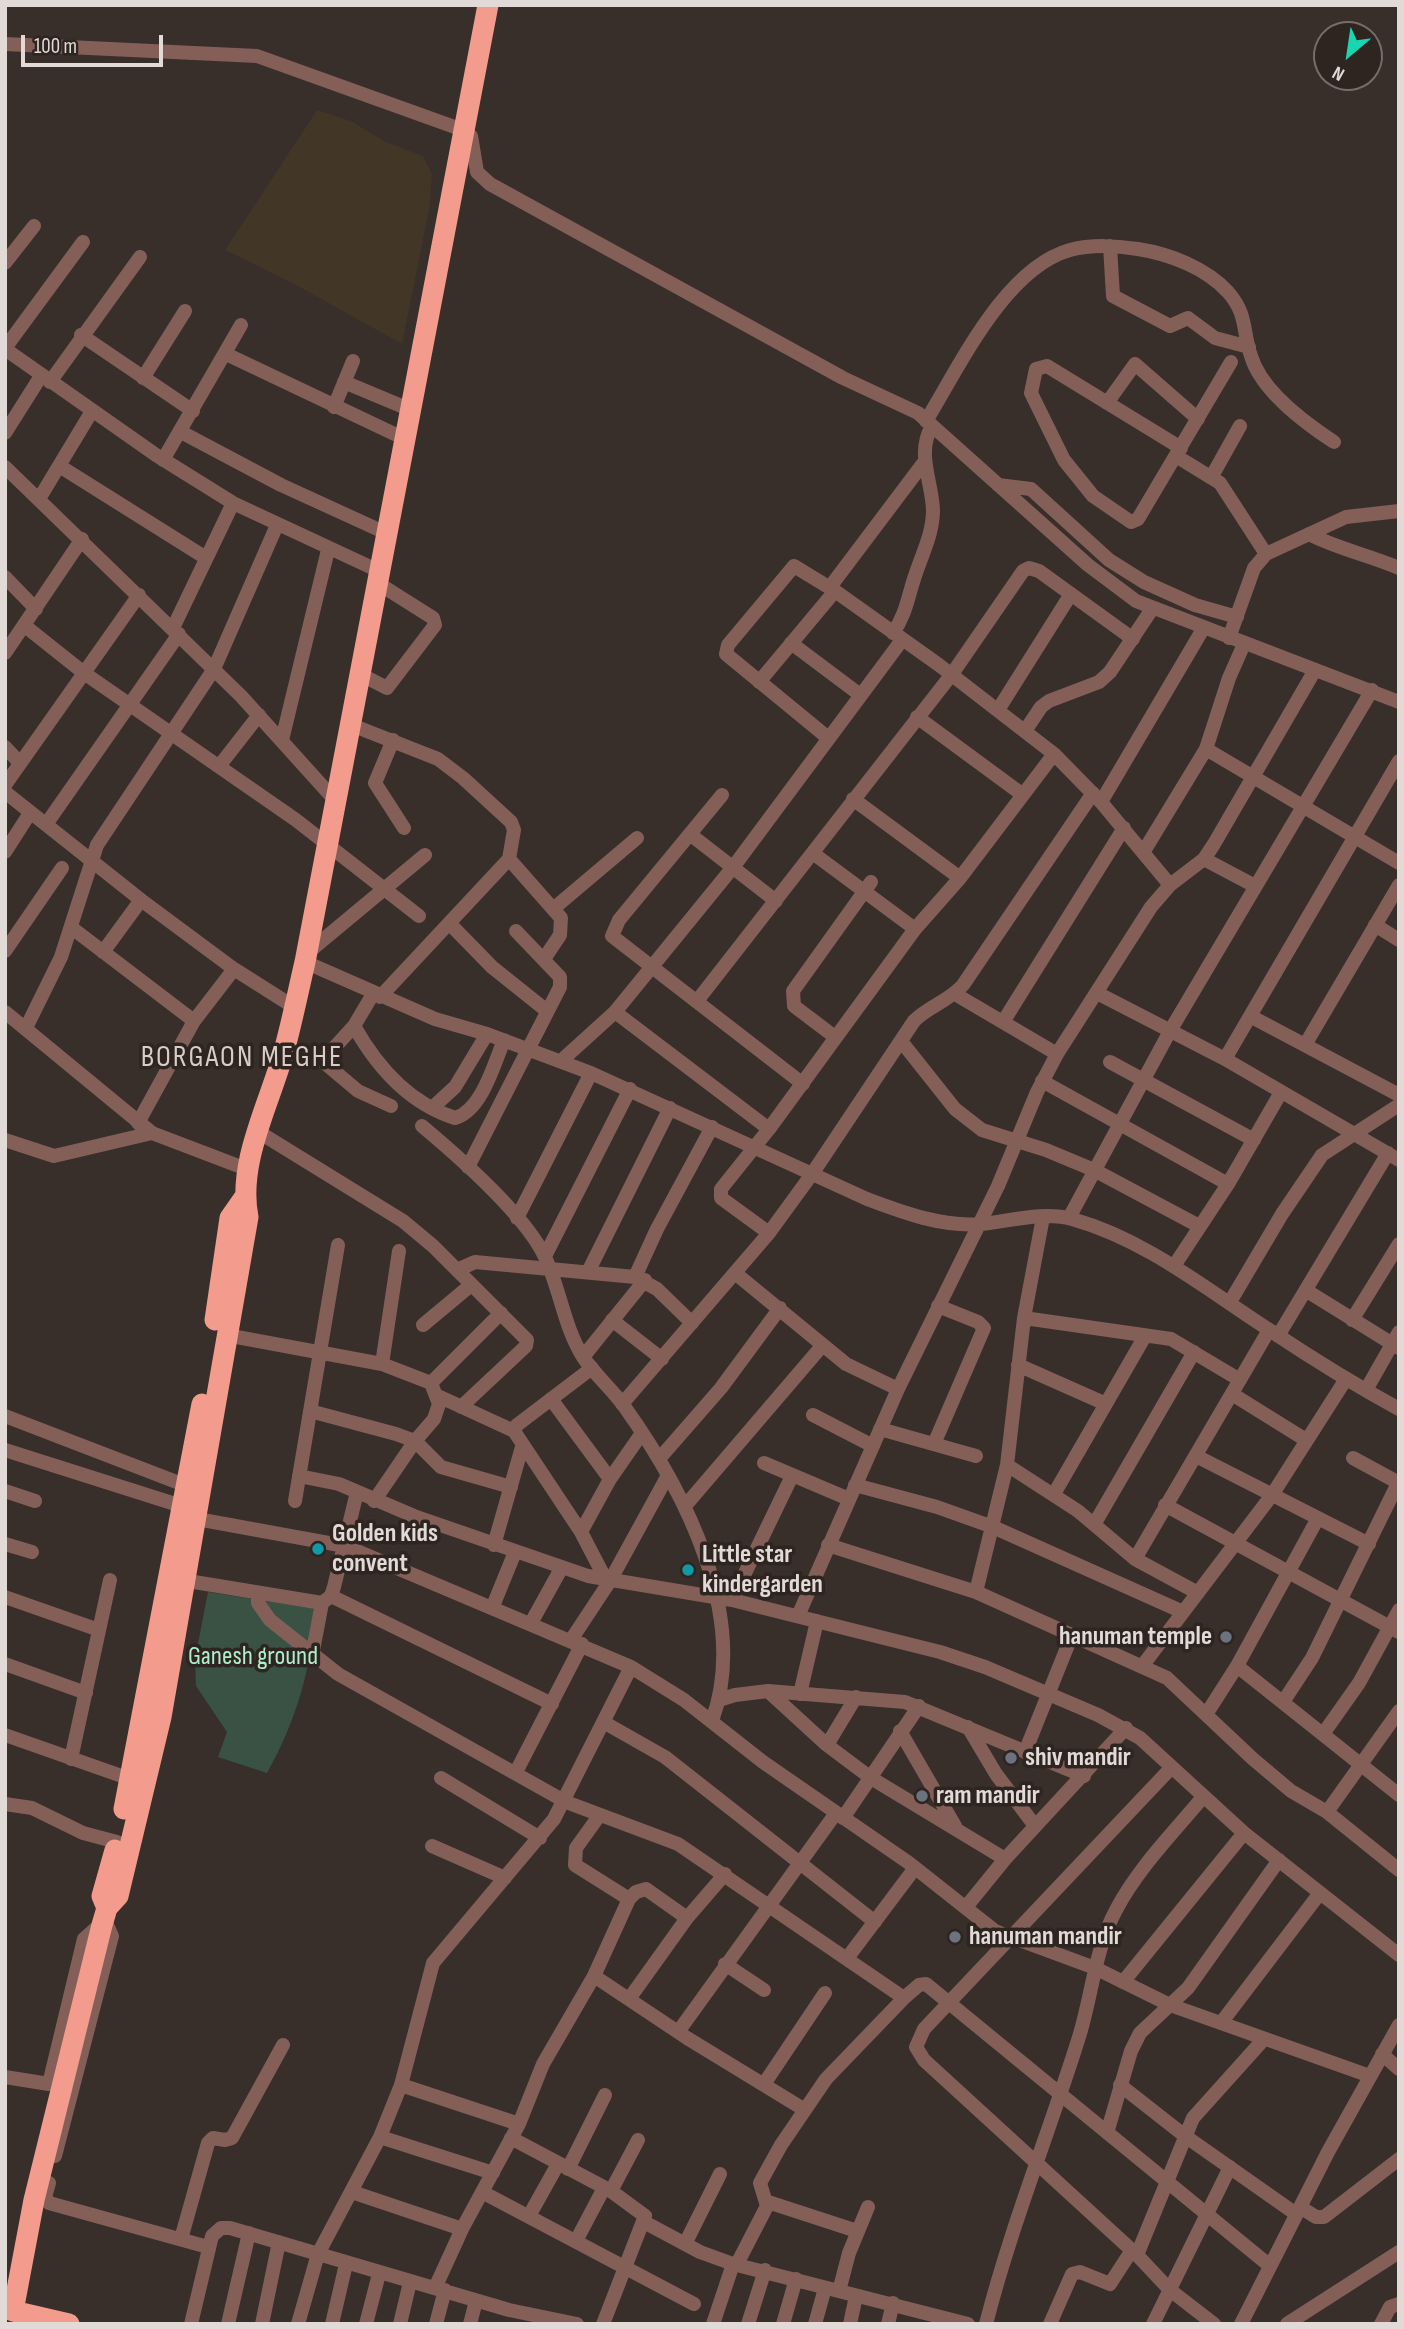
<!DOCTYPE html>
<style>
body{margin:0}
#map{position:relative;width:1404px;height:2329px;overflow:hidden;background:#382e2a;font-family:"Sofia Sans Condensed",sans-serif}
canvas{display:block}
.frame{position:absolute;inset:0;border:7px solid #e1dad7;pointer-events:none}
.north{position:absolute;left:1313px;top:21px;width:70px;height:70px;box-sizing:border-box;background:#2e2420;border:2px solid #766d69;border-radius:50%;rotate:209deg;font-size:19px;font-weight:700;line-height:28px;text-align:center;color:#e1dad7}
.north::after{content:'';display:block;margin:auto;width:24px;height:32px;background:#1ad5b2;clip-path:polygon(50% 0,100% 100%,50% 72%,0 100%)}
.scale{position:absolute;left:21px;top:35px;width:142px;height:32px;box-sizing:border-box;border:4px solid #e1dad7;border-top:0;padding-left:9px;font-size:21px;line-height:24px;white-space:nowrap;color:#e1dad7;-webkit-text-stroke:5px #2e2420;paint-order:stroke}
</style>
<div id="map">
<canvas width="1404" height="2329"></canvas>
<div class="frame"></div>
<div class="north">N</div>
<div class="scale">100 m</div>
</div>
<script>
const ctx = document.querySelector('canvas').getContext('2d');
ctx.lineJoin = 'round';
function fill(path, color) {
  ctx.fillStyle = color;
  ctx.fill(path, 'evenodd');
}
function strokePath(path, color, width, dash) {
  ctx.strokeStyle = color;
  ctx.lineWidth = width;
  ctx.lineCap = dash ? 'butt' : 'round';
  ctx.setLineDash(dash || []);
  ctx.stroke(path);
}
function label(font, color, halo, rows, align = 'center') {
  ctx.font = font + ' "Sofia Sans Condensed",sans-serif';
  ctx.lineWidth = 7;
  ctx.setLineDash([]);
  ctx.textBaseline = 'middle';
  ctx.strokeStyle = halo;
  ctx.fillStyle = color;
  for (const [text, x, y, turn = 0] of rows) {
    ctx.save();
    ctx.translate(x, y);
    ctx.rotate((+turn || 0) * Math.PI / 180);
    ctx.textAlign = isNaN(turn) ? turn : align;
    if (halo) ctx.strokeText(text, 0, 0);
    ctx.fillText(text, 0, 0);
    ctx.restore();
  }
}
const education = new Path2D(`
 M317 110 351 121 384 141 423 156 432 174 429 210 402 344 296 285 225 250Z`);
const green = new Path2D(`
 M208 1592 317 1609C310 1669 297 1720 267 1773L218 1757 227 1732 196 1686 195 1659Z`);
const minor = new Path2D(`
 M5 44 257 56 463 130 471 136 477 172 490 184 843 378 918 413 1088 565 1136 601 1399 702
 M1110 246 1113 296 1170 326 1188 318 1215 338 1249 347
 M5 263 34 226
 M81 335 193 411
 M5 348 83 242
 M5 349 156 455 233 503 379 571
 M226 354 405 439
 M143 378 185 311
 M50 382 140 257
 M344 382 411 410
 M1107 403 1135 364 1198 419
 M334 407 353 361
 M926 421C959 367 1005 268 1070 250 1093 244 1116 246 1138 249 1170 254 1206 268 1228 292 1248 315 1242 330 1251 356 1261 390 1305 423 1334 442
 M181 432 281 485 386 533
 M5 433 41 376
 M1181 448 1047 366 1036 369 1031 393 1064 460 1093 496 1131 522 1138 519 1231 362
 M1176 456 1220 483 1266 554
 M163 460 241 325
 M5 467 241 696 334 799
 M61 467 206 558
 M1212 476 1240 426
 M998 485 1031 489 1109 560 1144 582 1195 605 1237 617
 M39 499 92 411
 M1309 534C1338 549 1369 555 1399 568
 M5 577 36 609
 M830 587 925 461
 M25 626 84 673 296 820 419 916
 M173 628 233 503
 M893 633C907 613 908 595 916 573 923 552 933 533 933 510 932 481 916 453 932 426
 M1229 638 1254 568 1266 554 1346 517 1399 511
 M791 643 859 694
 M5 653 82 539
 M358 673 387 688 435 625 433 618 376 582
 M759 682 835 591
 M998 710 1071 594
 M917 717 1023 795
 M349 724 438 759 463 778 511 822 514 830 509 859 380 997
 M1025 731 1041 707 1049 701 1099 682 1110 672 1152 609
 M827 737 726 654 728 645 794 566 835 591 939 665 1054 754 1101 802 1170 885
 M282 740 328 550
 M393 740 375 783 404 828
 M5 747 19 762
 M1206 749 1399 863
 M220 765 259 715
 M5 785 139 595
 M5 792 141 900 234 969 294 1007
 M722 795 619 920 612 936 803 1084
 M853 799 960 878
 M1101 802 1203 629
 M47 823 179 634
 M691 835 776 901
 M1144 851 1206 749 1229 678 1244 644
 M5 852 30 813
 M814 854 915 929
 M509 859 561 918 560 935 544 959
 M1204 859 1255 886
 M553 909 637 838
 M450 924 492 967 547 1011
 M1375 925 1399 940
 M72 928 194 1021
 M5 951 62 868
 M103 952 141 900
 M306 954 425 855
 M305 962 435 1019 487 1034 591 1073 867 1199C904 1213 942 1227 981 1224 1010 1221 1044 1211 1072 1219 1147 1240 1207 1290 1271 1331 1313 1359 1355 1385 1399 1409
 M1097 993 1225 1059 1399 1160
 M955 994 1057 1054
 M697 1001 952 674 1023 571 1029 568 1039 571 1133 639
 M5 1012 152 1133 249 1170
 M615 1012 769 1129
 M1250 1016 1399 1095
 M1003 1022 1124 828
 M354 1026C377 1067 408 1103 455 1118 482 1110 494 1064 504 1040
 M26 1028 61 957 97 845 214 669 277 525
 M835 1037 794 1006 793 991 871 882
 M901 1041 955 1109 982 1130 1046 1150 1094 1170 1199 1226
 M1305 1045 1399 885
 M334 1048 354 1026 373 994
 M283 1052 314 1054 358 1091 391 1106
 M1225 1059 1399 761
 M561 1061 615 1012 734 866 902 640
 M1110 1062 1254 1140
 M1042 1081 1228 1184
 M432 1108 455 1087 487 1034
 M138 1123 194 1021 234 969
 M422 1126C459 1157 525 1215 545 1257 560 1289 564 1327 583 1357 595 1375 612 1389 624 1406 684 1490 750 1616 712 1721
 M257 1131 403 1221 433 1246 527 1340 526 1346 461 1407
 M5 1140 54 1156 152 1133
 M468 1167 560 987V977L516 931
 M517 1218 591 1073
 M1069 1218 1170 1031 1372 690
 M769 1233 721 1198V1189L769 1129 915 929 960 878 1054 754
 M545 1256 630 1089
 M1174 1266 1228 1184 1280 1094
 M457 1270 475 1262 635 1277 657 1289 692 1323
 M588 1272 670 1108
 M735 1273 846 1364 898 1389
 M635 1277 657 1229 712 1127
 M1307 1291 1399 1348
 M1230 1302 1282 1214 1322 1155 1399 1105
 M1024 1318 1171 1339 1240 1380
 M612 1320 662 1359
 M1352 1320 1399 1244
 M423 1325 471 1285
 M226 1335 382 1364 431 1383 439 1404 434 1419 415 1441 374 1501
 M1278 1336 1388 1153
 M583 1357 645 1280
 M382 1364 399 1251
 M1018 1365 1106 1404
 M592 1368 517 1425 514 1431 581 1532 606 1580
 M431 1383 501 1313
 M1366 1390 1399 1332
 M1232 1394 1306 1440
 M438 1396 514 1431
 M551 1399 610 1479
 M622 1404 769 1233 812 1174 914 1021C929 1006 949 1001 963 985L1093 793
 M310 1411 396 1434 415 1441 441 1467 511 1487
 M813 1415 873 1446
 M5 1416 187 1486
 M880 1429 976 1456
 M934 1444 984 1328 978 1322 938 1306
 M5 1450 191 1509
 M1196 1456 1369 1544
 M1353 1458 1399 1483
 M659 1459 721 1388 780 1308
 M764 1463 849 1499
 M1007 1465 1078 1511 1135 1559 1198 1593
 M299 1476 339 1484 414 1516 588 1576 732 1600 940 1652 985 1667 1098 1715 1140 1738 1244 1833 1399 1955
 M855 1485 937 1507 993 1527 1183 1612
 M5 1491 35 1501
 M1054 1494 1145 1336
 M295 1501 338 1245
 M1165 1505 1399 1632
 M685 1506 822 1346
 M197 1519 345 1546 631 1667 684 1700 763 1762 909 1863 995 1931 1095 1968 1170 2005 1370 2076
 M1095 1523 1194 1352
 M581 1532 610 1479 642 1433
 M5 1544 32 1552
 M494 1545 522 1447
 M828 1545 976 1592 1167 1678 1253 1759 1291 1791 1327 1812 1399 1870
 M1135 1559 1269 1330
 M188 1581 322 1603 331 1596 334 1587 357 1492
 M976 1592 1007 1465 1024 1318 1043 1217
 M258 1593V1603L270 1620 338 1674 566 1802 678 1844 901 1996 905 1997 919 1985 926 1984 1270 2266
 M331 1596 552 1704
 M5 1597 99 1630
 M732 1600 792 1476
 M493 1606 515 1552
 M798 1616 898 1389 998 1186 1037 1092 1057 1054 1151 907 1170 885 1204 859 1214 844 1315 670
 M531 1623 562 1567
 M571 1640 610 1581 667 1477
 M312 1656 322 1603
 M5 1664 86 1693
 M1143 1665 1272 1495 1346 1379
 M1237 1666 1399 1795
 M768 1691 827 1745 871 1778 1005 1859
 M800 1694 817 1621
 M719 1700 735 1695 768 1691 905 1702 1084 1776
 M1283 1702 1312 1658 1399 1481
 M1207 1713 1237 1666 1318 1518
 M605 1723 665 1757 875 1922
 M968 1727 996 1774 1035 1826
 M900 1731 955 1826
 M1323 1734 1359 1683 1399 1610
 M5 1735 136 1781
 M827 1745 856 1697
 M1025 1752 1072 1635
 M71 1759 110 1580
 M1172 1767 924 2029 916 2047 924 2060 1137 2255 1170 2290 1214 2324
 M516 1772 582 1644
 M441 1778 540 1838
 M5 1804 32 1808 83 1833 117 1842
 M1327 1812 1399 1711
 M599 1816 576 1848 575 1865 629 1899
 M843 1818 919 1706
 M432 1846 505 1878
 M966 1907 1005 1859 1126 1728
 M848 1957 915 1868
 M725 1964 764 1990
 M594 1976 687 2038 805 2110
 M1123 1982 1244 1833
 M629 1999 687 1918
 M1221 2023 1320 1893
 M678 2032 836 1813
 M1382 2054 1399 2069
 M5 2077 49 2084 84 1939 103 1922
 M764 2084 825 1993
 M401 2085 519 2124
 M1120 2085 1185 2136 1296 2214
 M1107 2133 1131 2051 1140 2033 1188 1988 1279 1860
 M380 2137 493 2173
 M511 2138 611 2191 645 2216 603 2324
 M55 2156 112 1936 104 1918
 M568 2169 605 2095
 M49 2183 45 2197 49 2203 208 2247
 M611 2191 638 2140
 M352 2192 462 2229
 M482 2192 694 2304
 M768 2202 857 2231
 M1300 2207 1316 2217H1324L1399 2159
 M529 2216 558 2164
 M644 2222 700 2252 733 2264 968 2324
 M181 2239 208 2143 213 2138 225 2140 232 2138 283 2045
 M576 2241 604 2188
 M685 2244 720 2174
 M1137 2255 1193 2118 1264 2039
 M737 2264 767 2206 760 2183 781 2145 826 2079 905 1997
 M435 2288 462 2229 519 2124 543 2064 594 1976 629 1899 636 1892 646 1889 687 1918 725 1874
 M839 2291 849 2253 868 2207
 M191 2324 212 2236 221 2228H230L509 2310 577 2324
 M228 2324 249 2233
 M262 2324 279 2242
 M298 2324 318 2254 380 2137 401 2085 433 1963 554 1819 631 1667
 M332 2324 346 2264
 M366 2324 379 2274
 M400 2324 410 2282
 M436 2324 445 2290
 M470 2324 476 2301
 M713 2324 733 2264
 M748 2324 765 2270
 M783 2324 796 2279
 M815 2324 825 2288
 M850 2324 856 2296
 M888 2324 893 2303
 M986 2324C1011 2226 1049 2133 1079 2037 1092 1995 1095 1949 1116 1910 1138 1868 1173 1833 1203 1797
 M1050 2324 1072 2274 1080 2272 1110 2284 1132 2250
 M1153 2324 1230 2167
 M1241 2324 1328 2152 1399 2025
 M1287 2324 1399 2252
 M1381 2324 1390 2307 1399 2304`);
const highway = new Path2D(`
 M215 1320 230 1218 244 1198
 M124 1809 202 1404
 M107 1908 102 1896 115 1850
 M69 2324 13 2311 34 2200 102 1925 107 1908 118 1896 161 1717 248 1217C237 1162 270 1103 284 1051 292 1022 298 992 305 962L488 5`);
const markers = [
 [318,1549,7,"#0f9aa8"],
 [688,1570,7,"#0f9aa8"],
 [1226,1637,7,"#6b7280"],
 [1011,1758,7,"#6b7280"],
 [922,1796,7,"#6b7280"],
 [955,1937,7,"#6b7280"]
];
const poiNames = [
 ["Golden kids",332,1534],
 ["convent",332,1564],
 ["Little star",702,1555],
 ["kindergarden",702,1585],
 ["hanuman temple",1212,1637,"right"],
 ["shiv mandir",1025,1758],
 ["ram mandir",936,1796],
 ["hanuman mandir",969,1937]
];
const parkNames = [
 ["Ganesh ground",253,1657]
];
const quarterNames = [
 ["BORGAON MEGHE",242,1058]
];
fill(education, '#423627');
fill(green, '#395244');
strokePath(minor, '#835f58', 14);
strokePath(highway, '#f39c8d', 21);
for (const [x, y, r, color] of markers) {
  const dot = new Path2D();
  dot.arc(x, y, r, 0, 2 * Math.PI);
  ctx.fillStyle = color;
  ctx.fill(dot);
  strokePath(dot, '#2e2420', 2.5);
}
label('bold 26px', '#e1dad7', '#2e2420', poiNames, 'left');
label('26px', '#afedcb', '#2e2420', parkNames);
ctx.letterSpacing = '2px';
label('30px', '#dacdc7', '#2e2420', quarterNames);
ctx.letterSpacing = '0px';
</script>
